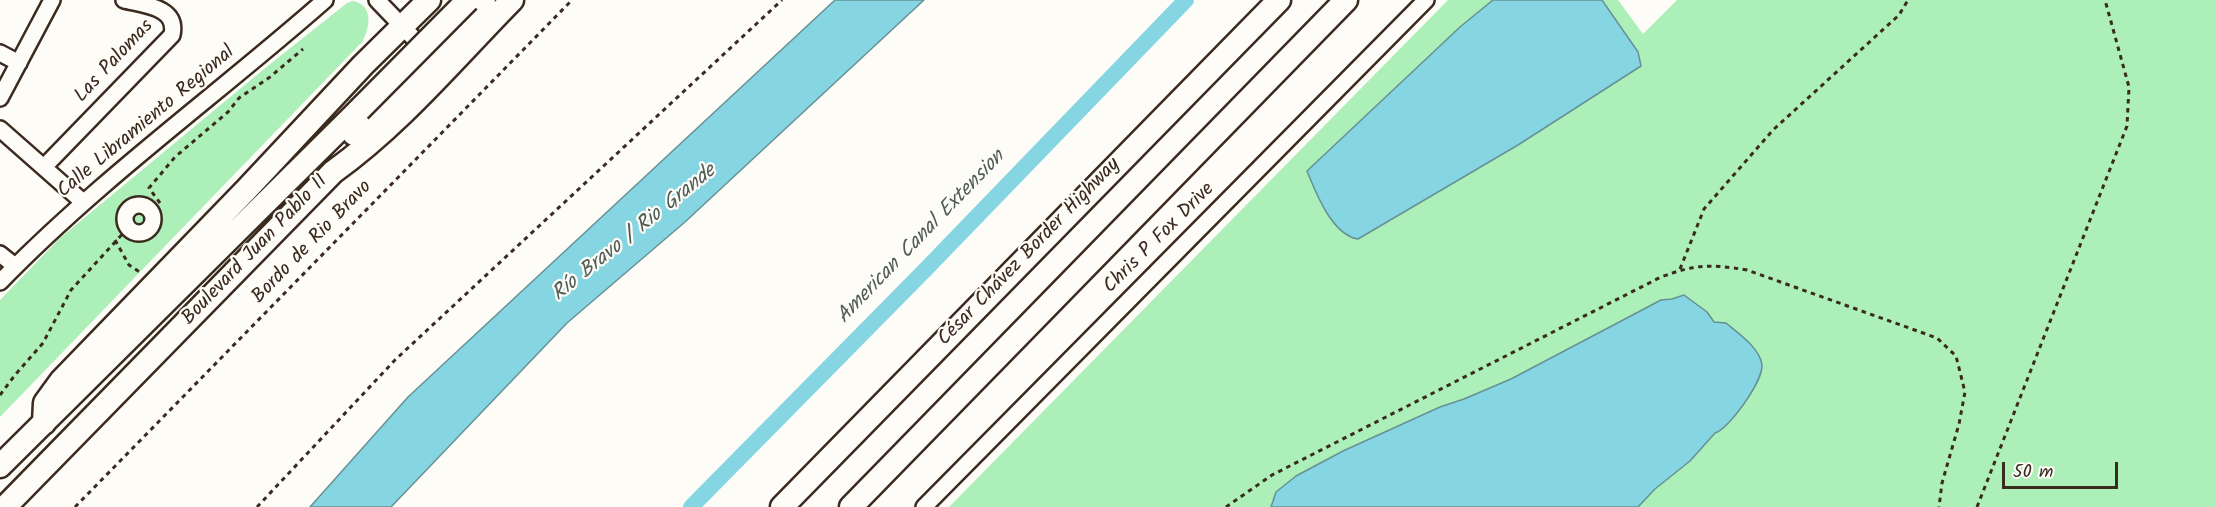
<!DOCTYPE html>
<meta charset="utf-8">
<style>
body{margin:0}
#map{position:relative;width:2215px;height:507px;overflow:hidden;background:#fdfcf7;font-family:Kalam,sans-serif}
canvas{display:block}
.scale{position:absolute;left:2002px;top:462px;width:116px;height:27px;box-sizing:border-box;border:3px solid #3b2a1e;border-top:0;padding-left:8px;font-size:18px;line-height:21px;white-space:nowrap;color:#3b2a1e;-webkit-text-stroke:4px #fdfcf7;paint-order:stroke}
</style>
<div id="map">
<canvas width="2215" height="507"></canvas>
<div class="scale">50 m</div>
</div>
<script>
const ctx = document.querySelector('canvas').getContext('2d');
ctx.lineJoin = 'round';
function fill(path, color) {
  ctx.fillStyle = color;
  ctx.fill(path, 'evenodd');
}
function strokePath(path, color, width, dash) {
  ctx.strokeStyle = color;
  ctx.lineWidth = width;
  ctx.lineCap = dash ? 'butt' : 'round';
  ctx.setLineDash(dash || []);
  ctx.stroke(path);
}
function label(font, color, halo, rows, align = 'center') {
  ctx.font = font + ' Kalam,sans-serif';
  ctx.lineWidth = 4.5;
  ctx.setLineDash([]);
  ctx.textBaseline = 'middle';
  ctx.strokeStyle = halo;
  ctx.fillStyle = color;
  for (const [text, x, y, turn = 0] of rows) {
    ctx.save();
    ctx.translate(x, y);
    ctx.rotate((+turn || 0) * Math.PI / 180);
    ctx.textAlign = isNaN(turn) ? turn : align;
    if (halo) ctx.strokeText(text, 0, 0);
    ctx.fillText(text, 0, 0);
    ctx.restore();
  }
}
const green = new Path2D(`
 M1448 0H1618L1643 34 1677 0H2215V507H949Z
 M353 1C374 5 370 28 362 42L0 417V300L60 238 264 69 347 3Z`);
const water = new Path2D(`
 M835 0H924L685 222 567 323 391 507H310L408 397Z
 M1493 0H1602L1638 52 1641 66 1518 145 1358 239C1332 235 1316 193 1307 171L1460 27Z
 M1684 295 1707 312 1714 322 1726 323C1738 333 1760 348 1762 365 1763 381 1729 429 1715 433L1690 461 1655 489 1638 507H1271L1276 492 1296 476 1343 451 1440 407 1464 399 1511 379 1661 300 1672 299Z`);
const canal = new Path2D(`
 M691 507 926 269 1186 0`);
const path = new Path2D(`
 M160 203 149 188 175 157 228 112 239 98 270 77 303 49
 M115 240 129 265 141 273
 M1680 269 1704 209 1773 130 1899 15 1908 0
 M0 395 15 375 43 343 71 290 128 228
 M75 507 572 0
 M257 507 395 360 782 0
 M1226 507 1272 475 1661 277C1696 264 1710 264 1747 270L1937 338 1956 356 1965 392 1959 424 1942 483 1939 507
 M1977 507 2127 126 2129 87 2105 0`);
const minor = new Path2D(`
 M377 0 427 52
 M0 53 19 63
 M0 98 52 0
 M0 129 83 202
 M44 167 172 35C178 7 145 5 124 0
 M125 219a14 14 0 1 1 28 0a14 14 0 1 1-28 0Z
 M0 254 15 266
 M0 282C100 179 217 95 325 0
 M924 507 1426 0`);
const highway = new Path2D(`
 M354 134 484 0
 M44 423 45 403 61 381 246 190 363 65 429 0
 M0 466 359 110
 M5 507 333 172C400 124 454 59 512 0
 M782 507 1279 0
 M851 507 1346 0`);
const highwayBridge = new Path2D(`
 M359 110 468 0`);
const streetNames = [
 ["Las Palomas",115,62,-47],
 ["Calle Libramiento Regional",147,123,-40],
 ["Chris P Fox Drive",1160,239,-45],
 ["Bordo de Rio Bravo",313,243,-46],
 ["Boulevard Juan Pablo II",256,251,-46],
 ["César Chávez Border Highway",1030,253,-46]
];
const waterNames = [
 ["Río Bravo / Rio Grande",635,234,-39],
 ["American Canal Extension",922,238,-46]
];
fill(green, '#acefb9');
fill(water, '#85d5e2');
strokePath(water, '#679194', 1.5);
strokePath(canal, '#85d5e2', 16);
strokePath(minor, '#3b2a1e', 20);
strokePath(highway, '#3b2a1e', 27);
strokePath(path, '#3b2a1e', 3, [4.5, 4.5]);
strokePath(minor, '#fdfcf7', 15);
strokePath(highway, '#fdfcf7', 22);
strokePath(highwayBridge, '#3b2a1e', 27, []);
strokePath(highwayBridge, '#fdfcf7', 22);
label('20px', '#3b2a1e', '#fdfcf7', streetNames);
label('italic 21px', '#515d59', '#fdfcf7', waterNames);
</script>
